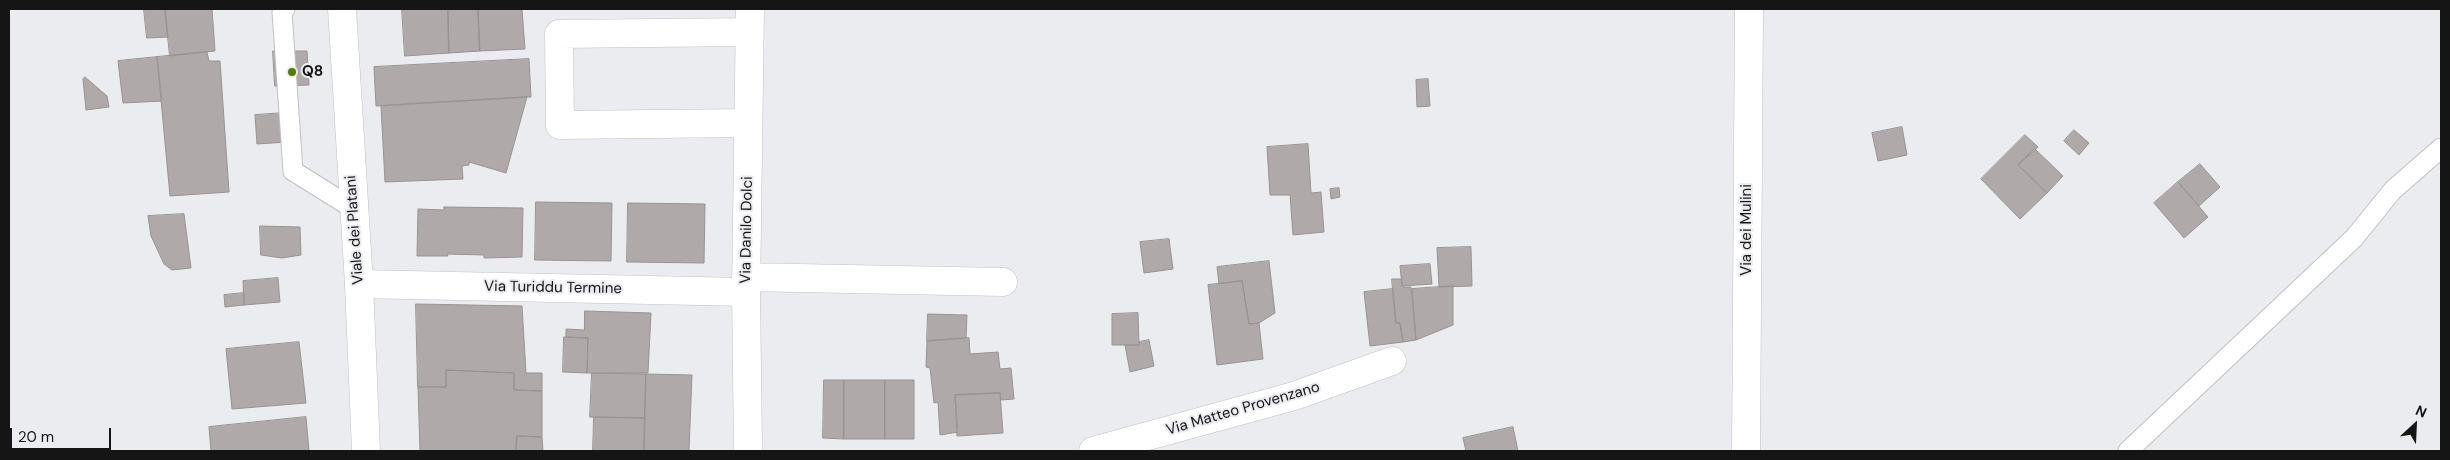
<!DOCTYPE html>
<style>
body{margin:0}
#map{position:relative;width:2450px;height:460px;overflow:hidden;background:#ebecf0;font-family:"DM Sans",sans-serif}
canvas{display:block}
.frame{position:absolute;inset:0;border:10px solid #151516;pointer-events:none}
.north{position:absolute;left:2390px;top:400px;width:50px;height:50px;-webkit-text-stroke:4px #ebecf0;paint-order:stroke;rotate:25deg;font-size:14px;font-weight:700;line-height:20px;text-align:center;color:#151516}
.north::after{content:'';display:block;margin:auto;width:18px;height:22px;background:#151516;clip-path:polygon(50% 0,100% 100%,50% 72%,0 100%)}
.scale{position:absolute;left:10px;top:428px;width:101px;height:22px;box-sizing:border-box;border:2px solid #151516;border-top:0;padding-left:6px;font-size:15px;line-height:18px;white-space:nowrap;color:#151516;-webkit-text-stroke:4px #ebecf0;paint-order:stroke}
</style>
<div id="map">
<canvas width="2450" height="460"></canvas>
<div class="frame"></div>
<div class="north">N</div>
<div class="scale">20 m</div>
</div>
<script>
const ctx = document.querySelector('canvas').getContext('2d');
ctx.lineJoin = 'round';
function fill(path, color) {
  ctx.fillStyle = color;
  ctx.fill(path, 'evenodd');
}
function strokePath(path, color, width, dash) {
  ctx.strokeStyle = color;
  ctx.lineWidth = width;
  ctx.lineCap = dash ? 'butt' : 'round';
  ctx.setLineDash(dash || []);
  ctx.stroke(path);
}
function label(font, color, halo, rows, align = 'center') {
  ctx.font = font + ' "DM Sans",sans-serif';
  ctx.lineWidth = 4;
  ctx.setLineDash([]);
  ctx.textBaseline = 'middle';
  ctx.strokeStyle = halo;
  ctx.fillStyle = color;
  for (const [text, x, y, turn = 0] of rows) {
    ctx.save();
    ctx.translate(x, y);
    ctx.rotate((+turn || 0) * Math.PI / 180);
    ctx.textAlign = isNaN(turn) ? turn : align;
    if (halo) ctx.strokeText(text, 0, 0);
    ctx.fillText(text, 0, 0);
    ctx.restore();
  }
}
const building = new Path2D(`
 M144 9H165L168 37 147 38Z
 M165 9H212L215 51 170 56Z
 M402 9H448L449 53 405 56Z
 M448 9H478L480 51 449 53Z
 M478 9H522L525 49 480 51Z
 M273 51H307L309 85 275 86Z
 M207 52 209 61H220L229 192 170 196 157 57Z
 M157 57 162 101 123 103 118 61Z
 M529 59 531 97 376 106 374 67Z
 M85 77 107 96 109 107 86 110 83 79Z
 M1428 79 1430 106 1417 107 1416 80Z
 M527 97 506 173 469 162V165L462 166 463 179 385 182 381 106Z
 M285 113 287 142 257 144 255 115Z
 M1902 127 1907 155 1878 161 1872 133Z
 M2074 130 2089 143 2079 155 2064 141Z
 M2025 135 2038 147 2018 165 2047 193 2020 219 1981 179Z
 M1308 144 1311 193 1321 192 1324 232 1293 235 1290 195H1270L1267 147Z
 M2035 149 2063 176 2047 193 2018 165Z
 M2200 164 2220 187 2199 206 2178 182Z
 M2178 182 2208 217 2184 238 2154 203Z
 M1339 188 1340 197 1331 199 1330 189Z
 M536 202 612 203 611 261 535 260Z
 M628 203 705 204 704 263 627 262Z
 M444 207 523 208 522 257 484 258V255L447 254 448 256H417L418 209 444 210Z
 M184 214 191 268 172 270 164 264 151 236 148 216Z
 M260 226 300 227 301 255 282 258 261 255Z
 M1169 239 1173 269 1144 273 1140 242Z
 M1471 247 1472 286 1439 287 1437 248Z
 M1269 261 1275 313 1259 323 1249 324 1242 281 1219 284 1217 267Z
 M1430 264 1432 284 1402 286 1400 266Z
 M278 278 280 302 244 305 243 281Z
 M1392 279H1401L1403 287H1411L1416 340 1403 342 1400 323H1396Z
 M1242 281 1249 324 1259 323 1263 359 1217 365 1208 285Z
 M1453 286V325L1416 340 1412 289Z
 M1393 289 1396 323H1400L1403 342 1370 346 1364 292Z
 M244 293V305L225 307 224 295Z
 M416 304 522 306 526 373H542V391L514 390V373L446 370V387H418Z
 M585 311 651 313 648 373H587L588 338 566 337V329L584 330Z
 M1138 313 1139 345H1112V314Z
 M928 314 967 315 966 338 927 341Z
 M564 337 588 338 587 373 563 372Z
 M969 338 970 354 998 352 1000 369 1011 368 1014 399 1001 400 1000 393 955 395 958 432 940 435 938 402 934 403 930 368 926 367 927 341Z
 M1149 340 1154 366 1130 372 1125 345H1139V342Z
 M299 342 306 403 232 409 226 349Z
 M446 370 514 373V390L542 391V437L517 436 516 451H420L418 387H446Z
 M592 373 646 374 645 418 590 417Z
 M646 374 692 375 689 451H644Z
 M824 380H844V439L823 438Z
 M844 380H885V439H844Z
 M885 380H914V439H885Z
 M1000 393 1003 433 957 436 955 395Z
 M306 417 309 451H211L209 427Z
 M594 417 645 418 644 451H593Z
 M1513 427 1518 451H1466L1463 438Z
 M517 436 542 437 543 451H516Z`);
const service = new Path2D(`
 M285 9 282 12 293 171 354 209
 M2128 451 2354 238 2393 190 2441 148`);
const minor = new Path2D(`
 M748 123 560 125 559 34 749 32
 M746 277 1003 282
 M359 284 746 292
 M748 451 746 292 750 9
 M1093 451 1294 396 1392 361`);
const tertiary = new Path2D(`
 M342 9 359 284 366 451
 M1746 451 1749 9`);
const markers = [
 [292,72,5,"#557e00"]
];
const poiNames = [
 ["Q8",302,72]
];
const streetNames = [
 ["Viale dei Platani",355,230,-94],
 ["Via Danilo Dolci",747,230,-89],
 ["Via dei Mulini",1747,230,-90],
 ["Via Turiddu Termine",553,288,1],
 ["Via Matteo Provenzano",1243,409,-16]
];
fill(building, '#afaaa9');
strokePath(building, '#989392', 1);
strokePath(service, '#c0c0c4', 21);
strokePath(minor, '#c0c0c4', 29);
strokePath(tertiary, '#c0c0c4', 29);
strokePath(service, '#fff', 19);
strokePath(minor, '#fff', 28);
strokePath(tertiary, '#fff', 28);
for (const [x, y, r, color] of markers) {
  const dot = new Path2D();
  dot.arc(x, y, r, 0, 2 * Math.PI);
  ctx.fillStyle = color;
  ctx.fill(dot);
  strokePath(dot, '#ebecf0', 2);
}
label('bold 15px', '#151516', '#ebecf0', poiNames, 'left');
label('15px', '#151516', '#ebecf0', streetNames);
</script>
